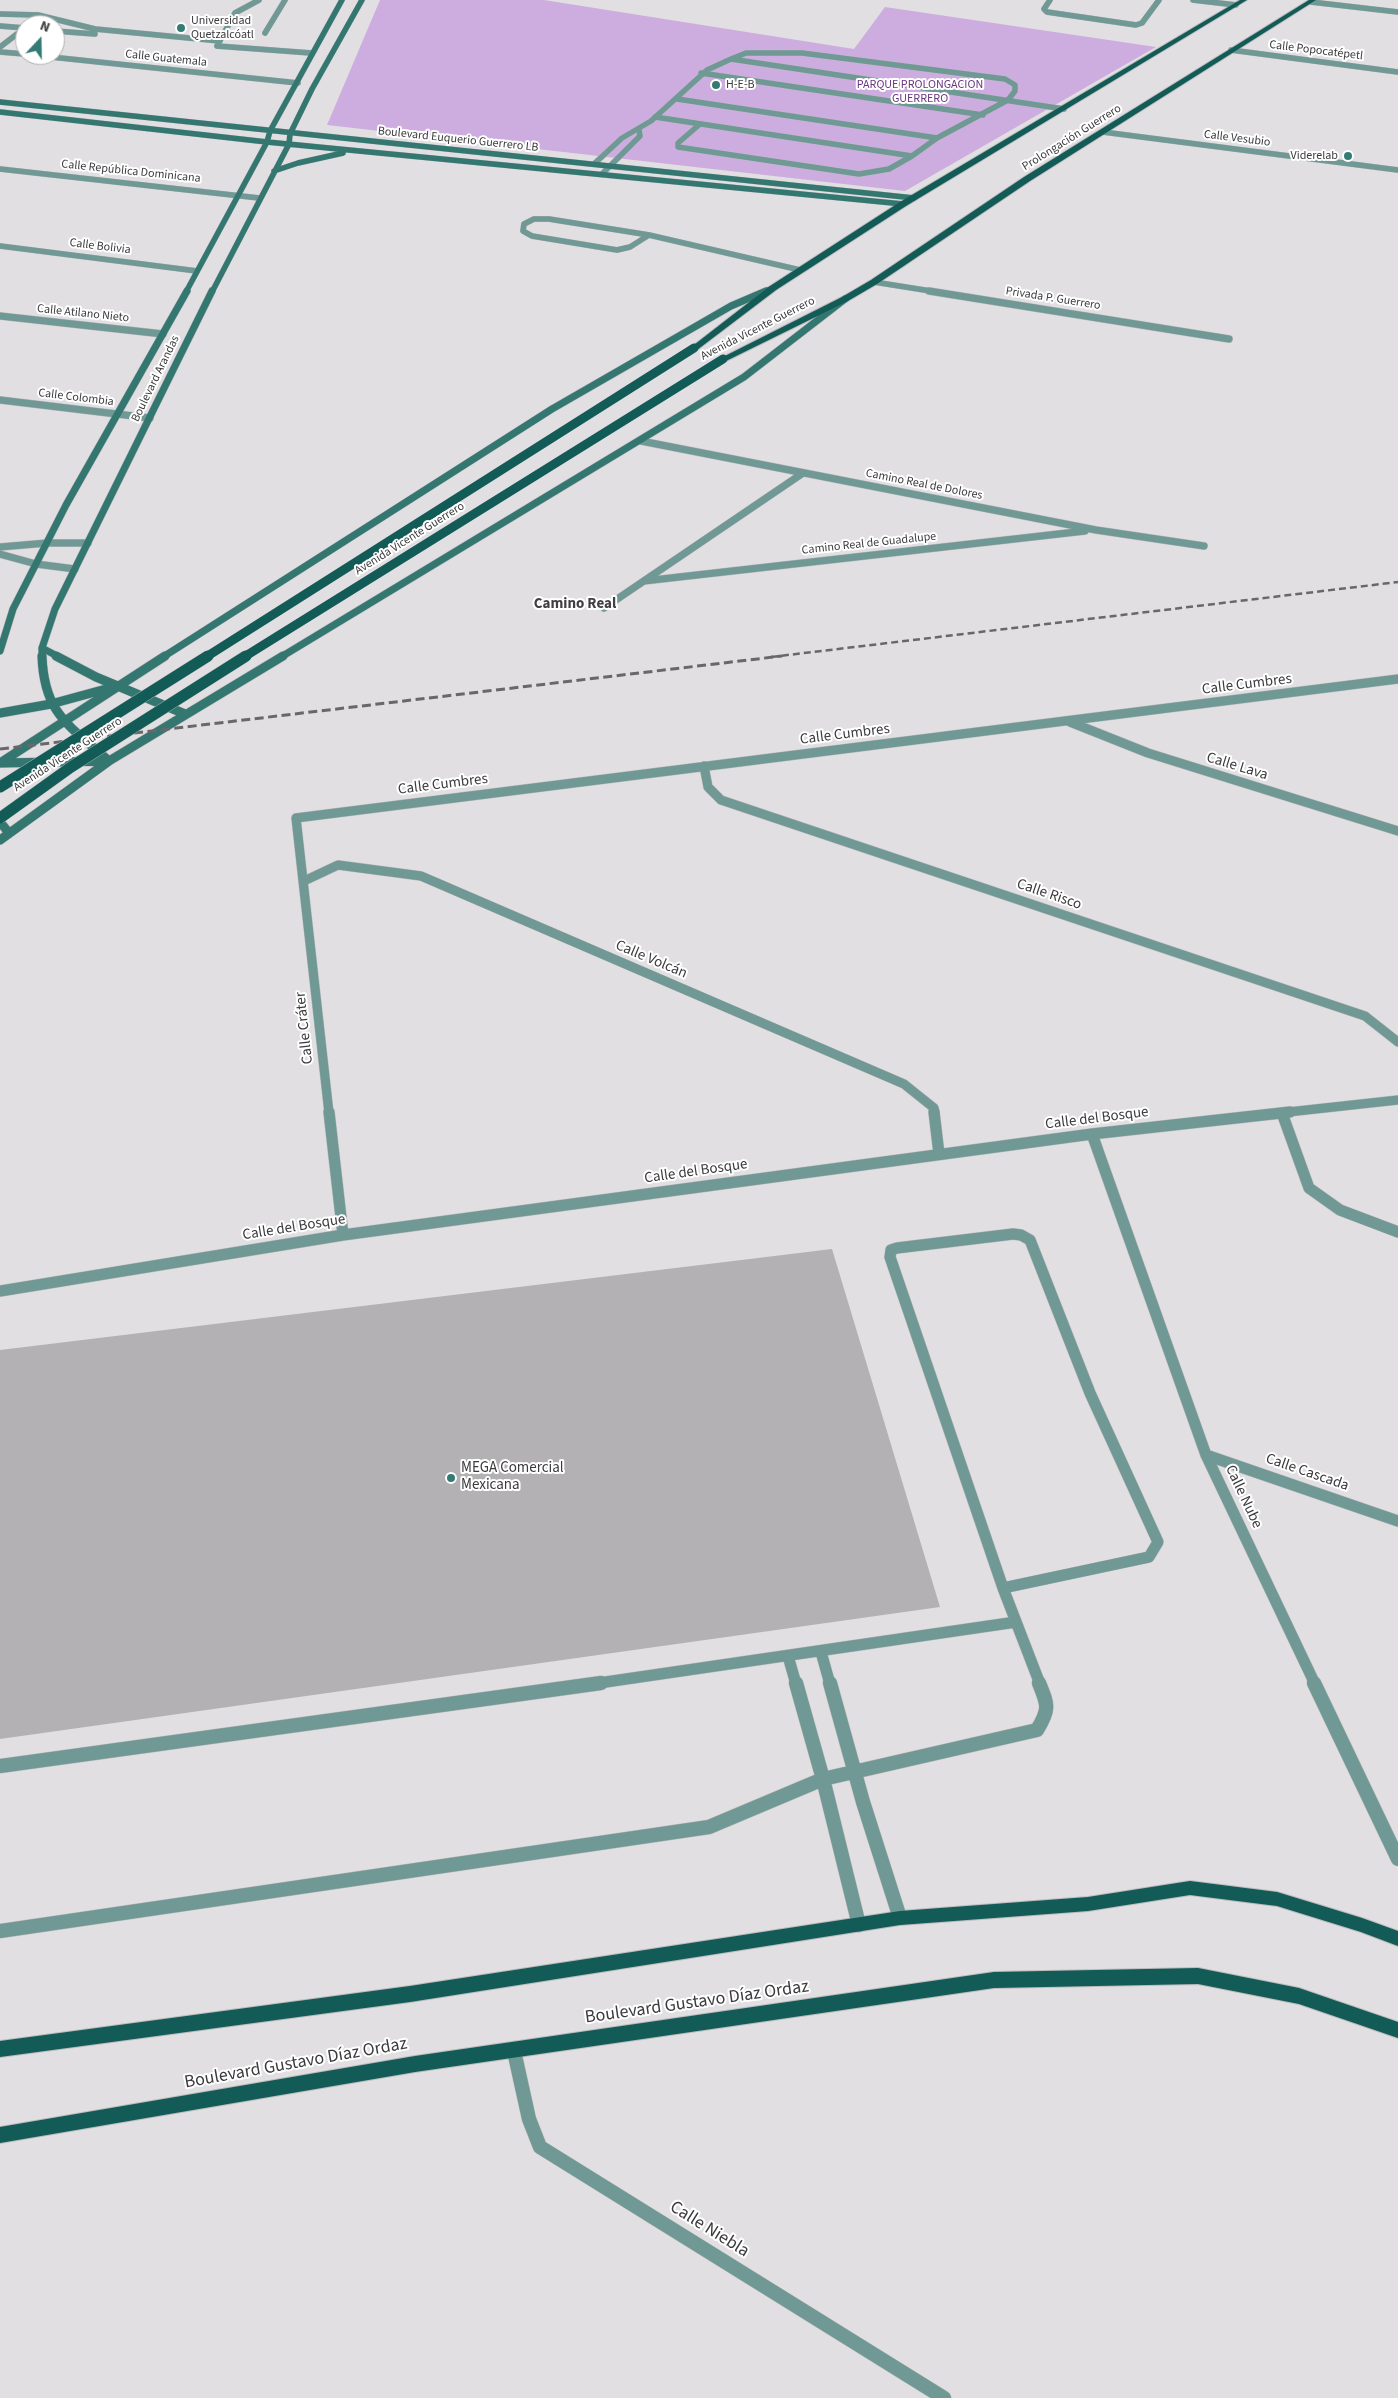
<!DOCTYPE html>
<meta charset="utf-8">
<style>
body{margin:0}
#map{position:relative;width:1398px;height:2398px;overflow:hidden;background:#e1dfe2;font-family:"Source Sans 3",sans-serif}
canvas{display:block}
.north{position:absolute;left:15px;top:15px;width:50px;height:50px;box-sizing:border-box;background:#fff;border:1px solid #b1b0b1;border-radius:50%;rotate:21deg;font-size:14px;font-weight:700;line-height:20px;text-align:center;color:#3b3a3c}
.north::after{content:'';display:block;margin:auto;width:18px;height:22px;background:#347b76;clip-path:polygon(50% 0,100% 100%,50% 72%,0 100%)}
</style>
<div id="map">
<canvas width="1398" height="2398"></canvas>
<div class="north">N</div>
</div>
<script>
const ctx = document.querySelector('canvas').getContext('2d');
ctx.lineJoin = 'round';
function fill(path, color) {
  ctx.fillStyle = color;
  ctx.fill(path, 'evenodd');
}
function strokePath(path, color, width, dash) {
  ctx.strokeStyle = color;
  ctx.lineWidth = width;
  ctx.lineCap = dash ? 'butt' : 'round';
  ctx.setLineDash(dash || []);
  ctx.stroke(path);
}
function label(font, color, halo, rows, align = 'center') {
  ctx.font = font + ' "Source Sans 3",sans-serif';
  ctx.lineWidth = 4;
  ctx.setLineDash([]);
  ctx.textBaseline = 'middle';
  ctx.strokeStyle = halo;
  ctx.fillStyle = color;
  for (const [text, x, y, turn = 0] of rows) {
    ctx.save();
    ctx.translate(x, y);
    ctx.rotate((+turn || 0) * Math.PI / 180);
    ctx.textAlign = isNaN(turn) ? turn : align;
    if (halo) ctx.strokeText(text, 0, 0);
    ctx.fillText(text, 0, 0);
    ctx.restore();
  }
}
const green = new Path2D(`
 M380 0H544L854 49 885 7 1156 47 905 191 327 125Z`);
const building = new Path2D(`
 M832 1249 940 1607 0 1739V1350Z`);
const laneFar2 = new Path2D(`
 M259 0 235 13 217 46 311 53
 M1050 0 1044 9 1047 12 1136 25 1142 23 1159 0
 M1193 0 1236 5
 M1311 2 1398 12
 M0 14 38 15 95 29 220 41
 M0 26 25 28
 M55 31 95 34
 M265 33 285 0
 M701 73 983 115
 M677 99 937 138
 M655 117 912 156 937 138 1008 100 1015 91V85L1005 79 802 53H746L731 59
 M700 124 678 143V147L859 174 889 169 912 156
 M594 164 622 138 651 121 707 70 731 59 1064 109
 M602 174 640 136 639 130
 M534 219H549L649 235 630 247 617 250 532 236 523 231 524 224Z
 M649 235 800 270`);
const laneFar1 = new Path2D(`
 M1013 1234 1021 1235 1030 1240 1090 1393 1158 1542 1149 1557 1003 1588 890 1257 891 1250 897 1248Z
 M1003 1588 1040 1684
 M821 1652 830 1684
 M788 1656 796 1684
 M592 1684 1016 1622`);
const lane = new Path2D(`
 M796 1683 823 1779 859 1925
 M830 1683 863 1802 900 1918
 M0 1766 601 1683
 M0 1931 709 1827 823 1779 1037 1730C1050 1709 1048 1705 1039 1683`);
const streetFar4 = new Path2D(`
 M0 47 17 34
 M1231 50 1398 72
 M0 52 25 54
 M32 55 298 83
 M1103 132 1398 170
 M0 169 259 198
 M0 246 197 271
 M874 282 937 292`);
const streetFar3 = new Path2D(`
 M929 291 1229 339
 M0 316 163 334
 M0 400 150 418
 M641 441 1096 530 1204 546
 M0 547 47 543H88
 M0 554 36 564 75 569
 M644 581 1085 531
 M604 608 803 473`);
const streetFar2 = new Path2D(`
 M1070 722 1148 753 1398 831
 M704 766 708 787 721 800 1365 1016 1398 1042
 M304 881 338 865 421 876 904 1084 934 1108 935 1113
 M329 1113 296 818 1398 679
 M1279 1113 1398 1100`);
const streetFar1 = new Path2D(`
 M329 1112 343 1235
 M934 1112 939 1154
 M1282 1113 1309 1188 1340 1210 1398 1232
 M1092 1134 1206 1455 1315 1684
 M0 1291 343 1235 1092 1134 1290 1112
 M1206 1455 1398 1521`);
const street = new Path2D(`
 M1314 1683 1398 1859
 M514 2051 529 2119 540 2147 944 2398`);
const secondaryFar2 = new Path2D(`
 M0 102 914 198
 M0 112 267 142 903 204
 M274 171 298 163 343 153
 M186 292 267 142 270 131 342 0
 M212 292 289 144 290 134 312 89 362 0
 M763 292 773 288`);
const secondaryFar1 = new Path2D(`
 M42 648 59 657
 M0 651 13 609 66 505 187 291
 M42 657V648L55 609 212 291
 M163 657 552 409 731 306 766 291
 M281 657 744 377 845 299`);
const secondary = new Path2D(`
 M42 656C44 714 69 725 109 761
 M56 656 96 677 185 714
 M0 713 51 704 106 689
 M0 763 165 656
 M1 763 109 761
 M0 822 9 833
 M0 840 109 761 283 656`);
const primary = new Path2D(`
 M1240 0H1247L906 206 776 290 697 350 690 348 770 286 900 202Z
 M1309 0H1316L1030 181 877 284 848 301 726 361 719 359 842 297 871 280 1024 177Z
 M1190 1881 1277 1892 1362 1918 1398 1931V1946L1361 1932 1277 1906 1190 1895 1088 1911 900 1925 410 2002 0 2057V2041L410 1986 900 1911 1088 1897Z
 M1198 1968 1299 1988 1398 2022V2038L1299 2004 1198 1984 994 1988 415 2072 0 2143V2127L415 2056 994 1972Z`);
const railFar1 = new Path2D(`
 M771 657 1398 582`);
const rail = new Path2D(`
 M0 749 782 656`);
const primaryBridgeFar1 = new Path2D(`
 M206 657 694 348
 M244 657 723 359`);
const primaryBridge = new Path2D(`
 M0 787 208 656
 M0 818 71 767 246 656`);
const markers = [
 [181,28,5,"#347b76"],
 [716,85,5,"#347b76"],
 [1348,156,5,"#347b76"],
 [451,1478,5,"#347b76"]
];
const farPoinames = [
 ["Universidad",191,21],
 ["Quetzalcóatl",191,35],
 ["H-E-B",726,85],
 ["Viderelab",1338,156,"right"]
];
const farStreetnames = [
 ["Calle Popocatépetl",1316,51,7],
 ["Calle Guatemala",166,59,6],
 ["Prolongación Guerrero",1072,138,-32],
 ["Calle Vesubio",1237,139,7],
 ["Boulevard Euquerio Guerrero LB",458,140,6],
 ["Calle República Dominicana",131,172,6],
 ["Calle Bolivia",100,247,7],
 ["Privada P. Guerrero",1053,299,9],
 ["Calle Atilano Nieto",83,314,6],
 ["Avenida Vicente Guerrero",758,329,-27],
 ["Boulevard Arandas",156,379,-64],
 ["Calle Colombia",76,398,7],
 ["Camino Real de Dolores",924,485,11],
 ["Avenida Vicente Guerrero",410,539,-32],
 ["Camino Real de Guadalupe",869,544,-6],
 ["Avenida Vicente Guerrero",68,755,-33]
];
const farParknames = [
 ["PARQUE PROLONGACION",920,85],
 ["GUERRERO",920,99]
];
const farQuarternames = [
 ["Camino Real",575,605]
];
const streetNames = [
 ["Calle Cumbres",1247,685,-7],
 ["Calle Cumbres",845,735,-7],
 ["Calle Lava",1237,767,17],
 ["Calle Cumbres",443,785,-7],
 ["Calle Risco",1049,895,19],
 ["Calle Volcán",651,960,23],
 ["Calle Cráter",305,1028,-96],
 ["Calle del Bosque",1097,1119,-7],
 ["Calle del Bosque",696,1172,-8],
 ["Calle del Bosque",294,1228,-9],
 ["Calle Cascada",1307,1473,19],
 ["Calle Nube",1243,1497,65]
];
const poiNames = [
 ["MEGA Comercial",461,1469],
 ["Mexicana",461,1486]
];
const nearStreetnames = [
 ["Boulevard Gustavo Díaz Ordaz",697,2003,-8],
 ["Boulevard Gustavo Díaz Ordaz",296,2064,-10],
 ["Calle Niebla",709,2230,32]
];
fill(green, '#cdaddf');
fill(building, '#b3b1b4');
strokePath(laneFar2, '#bcbbbd', 6);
strokePath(laneFar1, '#bcbbbd', 12);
strokePath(lane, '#bcbbbd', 15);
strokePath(streetFar4, '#bcbbbd', 6);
strokePath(streetFar3, '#bcbbbd', 8);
strokePath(streetFar2, '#bcbbbd', 10);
strokePath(streetFar1, '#bcbbbd', 12);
strokePath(street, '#bcbbbd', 15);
strokePath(secondaryFar2, '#bcbbbd', 6);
strokePath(secondaryFar1, '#bcbbbd', 8);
strokePath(secondary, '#bcbbbd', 10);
strokePath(primary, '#bcbbbd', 2);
strokePath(laneFar2, '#709995', 5.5);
strokePath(laneFar1, '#709995', 11);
strokePath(lane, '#709995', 14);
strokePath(streetFar4, '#709995', 5.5);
strokePath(streetFar3, '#709995', 7);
strokePath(streetFar2, '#709995', 9);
strokePath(streetFar1, '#709995', 11);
strokePath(street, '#709995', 14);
strokePath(secondaryFar2, '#347771', 5.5);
strokePath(secondaryFar1, '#347771', 7);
strokePath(secondary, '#347771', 9);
fill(primary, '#125b56');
strokePath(railFar1, '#686769', 2.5, [7, 4]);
strokePath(rail, '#686769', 3, [9, 4.5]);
strokePath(primaryBridgeFar1, '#bcbbbd', 9, []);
strokePath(primaryBridge, '#bcbbbd', 12, []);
strokePath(primaryBridgeFar1, '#125b56', 9);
strokePath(primaryBridge, '#125b56', 11);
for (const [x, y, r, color] of markers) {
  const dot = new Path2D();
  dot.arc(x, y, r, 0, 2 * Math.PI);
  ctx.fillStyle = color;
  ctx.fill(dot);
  strokePath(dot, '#fff', 2);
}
label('12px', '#3b3a3c', '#fff', farPoinames, 'left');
label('12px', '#3b3a3c', '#fff', farStreetnames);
label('12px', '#6a3783', '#fff', farParknames);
label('bold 15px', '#413f42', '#fff', farQuarternames);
label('15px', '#3b3a3c', '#fff', streetNames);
label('15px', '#3b3a3c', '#fff', poiNames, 'left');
label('18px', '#3b3a3c', '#fff', nearStreetnames);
</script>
